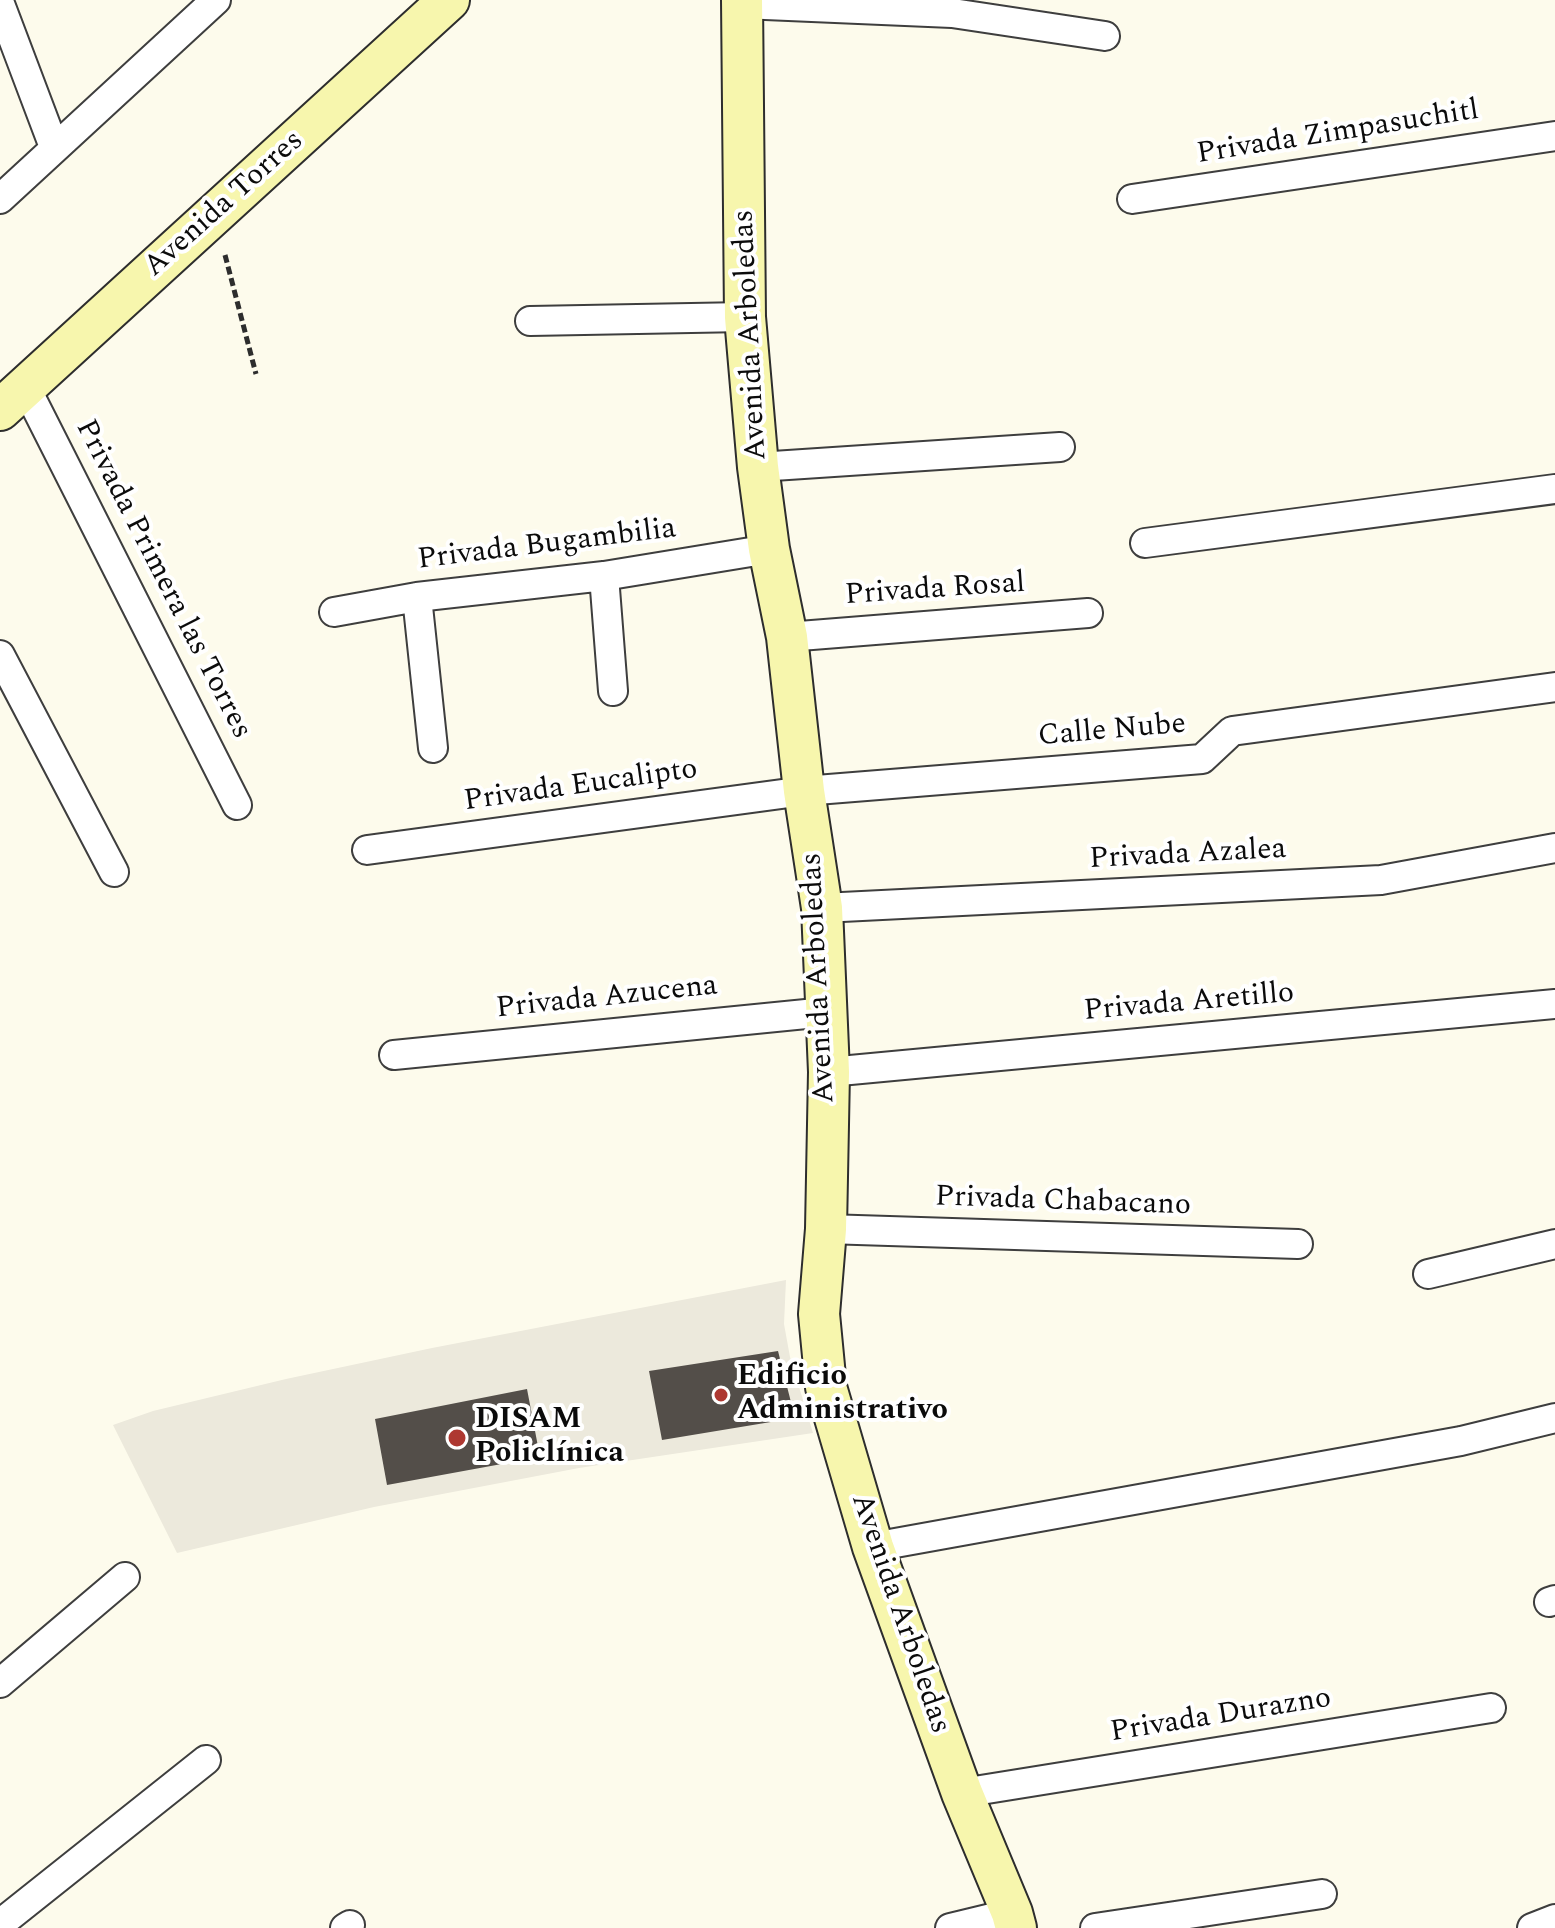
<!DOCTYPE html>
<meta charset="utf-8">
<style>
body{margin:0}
canvas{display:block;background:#fdfbec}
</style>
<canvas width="1555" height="1928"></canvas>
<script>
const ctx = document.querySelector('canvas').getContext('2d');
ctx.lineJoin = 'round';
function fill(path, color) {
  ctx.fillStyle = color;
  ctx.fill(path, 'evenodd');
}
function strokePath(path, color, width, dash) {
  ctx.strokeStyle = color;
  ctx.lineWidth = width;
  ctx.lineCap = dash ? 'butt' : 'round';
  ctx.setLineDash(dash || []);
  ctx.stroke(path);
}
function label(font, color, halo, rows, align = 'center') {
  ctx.font = font + ' Spectral,serif';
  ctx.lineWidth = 8;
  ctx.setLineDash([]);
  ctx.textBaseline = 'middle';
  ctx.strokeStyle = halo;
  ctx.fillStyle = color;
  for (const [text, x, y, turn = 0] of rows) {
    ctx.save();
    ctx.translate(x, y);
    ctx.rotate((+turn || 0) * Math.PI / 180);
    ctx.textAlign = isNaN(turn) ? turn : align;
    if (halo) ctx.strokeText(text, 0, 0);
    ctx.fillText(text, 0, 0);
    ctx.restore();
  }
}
const plaza = new Path2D(`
 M786 1280 784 1324 790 1357 813 1433 579 1468 374 1507 177 1553 113 1425 153 1411 286 1379 432 1348Z`);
const building = new Path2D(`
 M778 1351 795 1418 662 1440 649 1371Z
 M527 1389 540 1457 387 1485 375 1419Z`);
const path = new Path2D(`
 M225 255 256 374`);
const street = new Path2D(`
 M0 4 54 147
 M742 4 952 13 1105 36
 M0 199 216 0
 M1132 199 1555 136
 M530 321 745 317
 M25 386 237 805
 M758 467 1060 447
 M1145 543 1555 489
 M604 576 613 691
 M417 597 433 748
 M334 612 417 597 604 576 769 549
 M787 637 1088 613
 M0 655 114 872
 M367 850 804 791 1202 759 1232 731 1555 687
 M822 908 1381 880 1555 848
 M394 1055 826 1012
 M829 1072 1555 1004
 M826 1229 1298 1244
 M1428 1274 1555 1244
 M873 1547 1461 1441 1555 1418
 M1549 1602 1555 1600
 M0 1683 125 1577
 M962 1793 1491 1708
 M0 1924 206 1760
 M345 1928 350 1925
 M950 1928 1012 1913
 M1095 1928 1322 1894
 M1532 1928 1555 1919`);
const secondary = new Path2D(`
 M742 0 745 317 758 467 769 549 787 637 804 791 822 908 829 1072 826 1229 819 1314 826 1387 873 1547 962 1793 1012 1913 1016 1928
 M0 410 449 0`);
const markers = [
 [721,1395,8,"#ae3831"],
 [457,1438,10,"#ae3831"]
];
const streetNames = [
 ["Privada Zimpasuchitl",1338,134,-9],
 ["Avenida Torres",225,205,-42],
 ["Avenida Arboledas",752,335,-93],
 ["Privada Bugambilia",547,546,-7],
 ["Privada Primera las Torres",162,580,63],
 ["Privada Rosal",935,591,-4],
 ["Calle Nube",1112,732,-5],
 ["Privada Eucalipto",581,787,-8],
 ["Privada Azalea",1188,856,-3],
 ["Avenida Arboledas",820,978,-93],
 ["Privada Azucena",607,999,-6],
 ["Privada Aretillo",1189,1004,-5],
 ["Privada Chabacano",1063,1203,2],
 ["Avenida Arboledas",899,1614,71],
 ["Privada Durazno",1221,1717,-9]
];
const poiNames = [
 ["Edificio",737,1378],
 ["Administrativo",737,1412],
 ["DISAM",475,1421],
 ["Policlínica",475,1455]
];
fill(plaza, '#ece9dc');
fill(building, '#534e49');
strokePath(street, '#3e3e3e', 32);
strokePath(secondary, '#2d2d2d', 44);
strokePath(path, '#2d2d2d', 5, [8, 4]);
strokePath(street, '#fff', 28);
strokePath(secondary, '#f7f6ad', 40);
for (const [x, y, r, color] of markers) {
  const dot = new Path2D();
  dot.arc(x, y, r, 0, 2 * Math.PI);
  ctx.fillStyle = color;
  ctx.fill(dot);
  strokePath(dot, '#fff', 3);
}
label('30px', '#0b0b0b', '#fff', streetNames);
label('bold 30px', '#0b0b0b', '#fff', poiNames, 'left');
</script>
